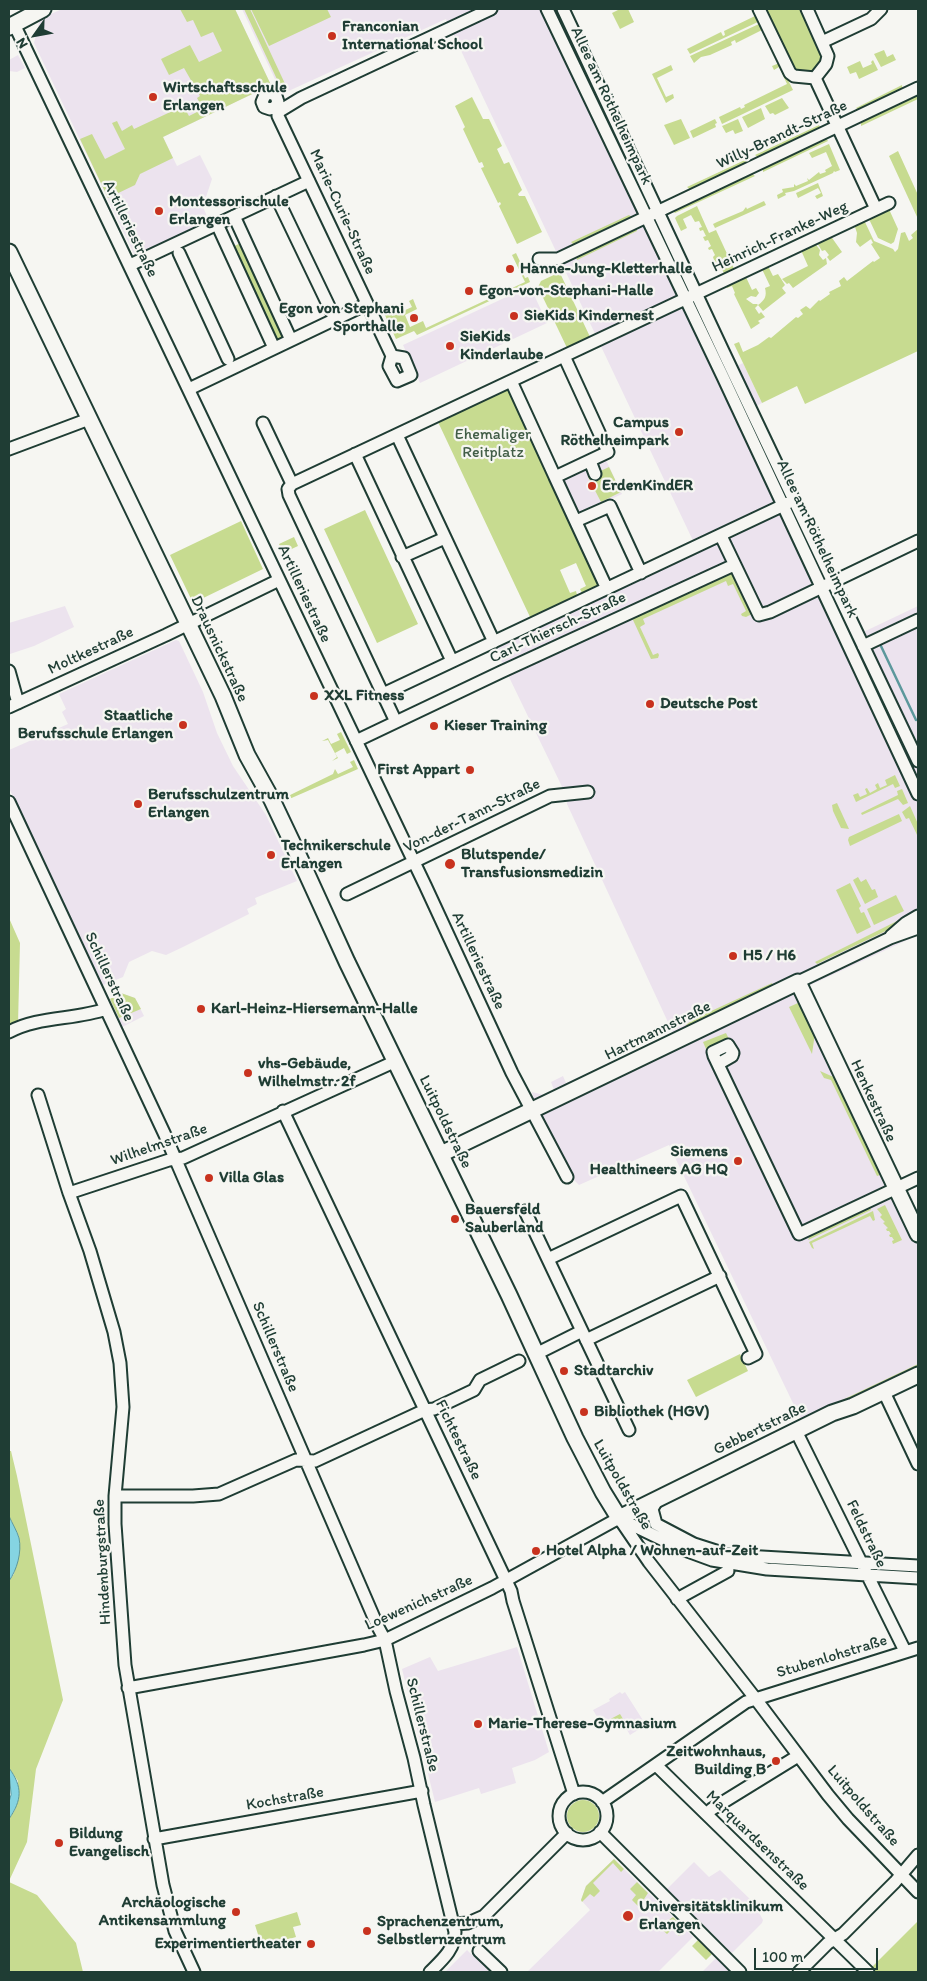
<!DOCTYPE html>
<meta charset="utf-8">
<style>
body{margin:0}
#map{position:relative;width:927px;height:1981px;overflow:hidden;background:#f6f6f2;font-family:Itim,sans-serif}
canvas{display:block}
.frame{position:absolute;inset:0;border:10px solid #1f3d34;pointer-events:none}
.north{position:absolute;left:10px;top:10px;width:50px;height:50px;-webkit-text-stroke:4px #f6f6f2;paint-order:stroke;rotate:238deg;font-size:14px;font-weight:700;line-height:20px;text-align:center;color:#1f3d34}
.north::after{content:'';display:block;margin:auto;width:18px;height:22px;background:#1f3d34;clip-path:polygon(50% 0,100% 100%,50% 72%,0 100%)}
.scale{position:absolute;left:754px;top:1948px;width:124px;height:22px;box-sizing:border-box;border:2px solid #1f3d34;border-top:0;padding-left:6px;font-size:15px;line-height:18px;white-space:nowrap;color:#1f3d34;-webkit-text-stroke:4px #f6f6f2;paint-order:stroke}
</style>
<div id="map">
<canvas width="927" height="1981"></canvas>
<div class="frame"></div>
<div class="north">N</div>
<div class="scale">100 m</div>
</div>
<script>
const ctx = document.querySelector('canvas').getContext('2d');
ctx.lineJoin = 'round';
function fill(path, color) {
  ctx.fillStyle = color;
  ctx.fill(path, 'evenodd');
}
function strokePath(path, color, width, dash) {
  ctx.strokeStyle = color;
  ctx.lineWidth = width;
  ctx.lineCap = dash ? 'butt' : 'round';
  ctx.setLineDash(dash || []);
  ctx.stroke(path);
}
function label(font, color, halo, rows, align = 'center') {
  ctx.font = font + ' Itim,sans-serif';
  ctx.lineWidth = 4.5;
  ctx.setLineDash([]);
  ctx.textBaseline = 'middle';
  ctx.strokeStyle = halo;
  ctx.fillStyle = color;
  for (const [text, x, y, turn = 0] of rows) {
    ctx.save();
    ctx.translate(x, y);
    ctx.rotate((+turn || 0) * Math.PI / 180);
    ctx.textAlign = isNaN(turn) ? turn : align;
    if (halo) ctx.strokeText(text, 0, 0);
    ctx.fillText(text, 0, 0);
    ctx.restore();
  }
}
const built = new Path2D(`
 M62 9H235L271 85 163 137 177 166 200 155 212 179 206 197 200 200 209 221 135 256 34 43 40 19Z
 M242 9H555L727 371 743 363 762 403 749 410 855 636 918 606V935L802 989 918 1234V1373L803 1424 669 1145 579 1185 566 1172 536 1110 532 1092 544 1095 554 1090 551 1082 563 1076 566 1083 673 1033 567 804V797L494 646 696 547 446 19 282 94Z
 M18 55 25 68 17 72 9 71V60Z
 M530 286 547 323 420 383 403 345Z
 M606 460 622 494 579 514 563 480Z
 M65 606 74 627 34 646 10 654 9 623Z
 M176 640 179 641 203 692 217 733 233 766 266 815 297 881 255 898 257 904 247 909 249 914 183 947 166 955 152 951 129 962 123 977 103 985 9 788V750L68 724 62 712 66 709 59 694Z
 M121 993 135 998 144 1016 122 1027 110 999Z
 M517 1647 549 1752 535 1760 512 1768 516 1783 481 1794 479 1788 435 1802 402 1669 430 1657 438 1671Z
 M620 1692 622 1694 625 1692 646 1725 630 1735 627 1730 602 1725 593 1710 610 1701 609 1699Z
 M614 1859 693 1937 658 1972H527L590 1910 581 1900 586 1886Z
 M694 1862 709 1877 720 1870 753 1902 763 1920 762 1923 732 1953 667 1889Z
 M467 1950 474 1957 490 1972H445Z
 M716 1958 730 1972H702Z`);
const green = new Path2D(`
 M180 9H235L271 85 163 137 173 158 140 174 135 185 108 198 80 139 92 134 105 159 125 149 112 123 117 121 122 131 132 125 134 129 181 107 183 110 185 109 189 116 203 109 197 98 200 96 184 68 169 75 161 59 190 45 199 62 222 51 213 32 201 37 193 20 187 22Z
 M244 9H250L287 88 282 90Z
 M251 9H327L331 17 269 46Z
 M552 9H558L648 199 644 201Z
 M620 9H628L634 22 620 29 612 13Z
 M752 9H754L760 21 690 54 687 49 721 32 723 36 725 35 724 31 755 16Z
 M761 9H803L824 54 818 69 806 76 790 70Z
 M761 23 766 34 765 35 762 30 736 43 735 40 731 42 732 45 710 55 701 57 694 63 690 56Z
 M884 50 887 57 893 54 896 60 881 67 874 54Z
 M873 60 878 70 859 79 856 72 850 74 847 67 860 61 863 68 872 64 871 62Z
 M777 64H780L793 90 722 124 719 117 740 107 741 109 745 107 744 105 787 84 779 67 774 70 772 66Z
 M671 65 673 70 657 78 666 97 673 94 674 98 666 103 652 74Z
 M902 85 903 92H897L876 102 875 105 861 112 856 108Z
 M918 95V99L861 126V119L865 117 867 119Z
 M472 97 483 119H489L502 146 497 149 504 164 509 162 522 190 518 194 519 196H525L542 232 517 244 499 206 501 204 500 202 498 203 481 168 484 167 482 162 479 163 463 129 465 127 455 106Z
 M782 98 789 108 775 115 773 113 770 114 765 106Z
 M761 108 765 119 748 128 742 117Z
 M681 119 690 138 674 145 664 125Z
 M715 119 717 123 715 124 716 127 693 138 690 131Z
 M738 119 743 131 735 134 733 130 726 133 722 126Z
 M819 125 822 131 798 141 794 140 763 155 760 159 755 155Z
 M824 135 828 141 763 172V165H770L816 143 818 140Z
 M829 144 840 170 835 172 834 171 833 173 794 191 785 193 786 195 778 199 777 195 783 192 782 189 794 187V184L796 186 808 181 807 178 809 180 819 172 820 174 826 172 825 170 832 166 826 152 812 158 809 153Z
 M898 151 918 195V219L889 156Z
 M747 159V165L731 172 728 171 695 187 692 191 687 187Z
 M749 172 755 176 675 213 671 210 684 203 688 204 745 177 746 173Z
 M818 183 823 196 817 199 815 196 821 193 818 188 798 198 796 193Z
 M764 201 766 205 715 228 713 224 717 222 743 211 746 207 747 209Z
 M697 206 709 233 716 230 736 273 725 275 718 262 715 263 713 257 715 255 712 249 709 250 708 248 711 246 708 240 705 241 703 237 706 236 703 230 700 231 699 228 702 227 699 221 695 222 691 215 683 219 687 228 681 231 675 218 677 216Z
 M888 207 898 229 894 242 891 244 878 238 868 217Z
 M629 215 633 218 624 224 620 222 579 241 578 245 575 246 571 242Z
 M864 220 874 241 893 249 895 252 898 249 901 233 905 232 909 241 913 238 911 235 918 229V351L805 404 797 386 762 403 734 344 739 342 743 352 758 345 769 337 771 338 796 317 798 318 803 314 800 310 806 306 810 309 819 300 820 301 830 294 829 292 841 286 839 281 844 277 847 281 873 261 874 262 880 258 871 244 873 243 871 239 860 247 856 242 857 233 854 224Z
 M637 226V231L577 260 576 254H582Z
 M830 235 842 252 830 261 827 257 829 255 825 250 822 251 816 241Z
 M243 242 288 338 274 344 230 248Z
 M814 242 820 250 819 255 823 260 826 258 827 264 793 288 789 283 787 284 782 279 808 266 800 248Z
 M516 253 525 272 523 273 525 278 528 277 530 282 417 335 414 331 396 339 384 313 389 311 392 316 412 307 409 301 413 299 417 309 405 315 410 327 423 321 426 328 525 282 512 255Z
 M767 264 773 276 778 274 785 285 782 288 786 293 763 311 758 305C765 300 767 296 765 288L770 286 761 267Z
 M558 273H560L591 339 568 350 538 287 541 281Z
 M745 275 752 290 756 288 759 293 756 297 751 296 746 299 753 304H757L758 305 755 308 759 314 761 312 765 317 758 321 760 323 751 329 734 294 735 293 732 286 727 288 725 284Z
 M510 389 602 585 583 595 580 589 586 586 576 563 560 570 570 593 576 591 578 599 531 619 438 422 501 390Z
 M609 467 621 492 601 502 588 477Z
 M365 510 418 624 377 643 324 529Z
 M241 521 263 569 193 603 170 555Z
 M294 537 298 546 283 553 279 544Z
 M730 572 733 573 752 614 746 617 742 616 741 614 746 611 733 584 728 586 726 581 643 619 645 624 640 627 653 655 658 653 659 655 658 658 651 659 633 620 634 618Z
 M837 601 906 744 901 746 832 603Z
 M341 732 351 752 347 754 344 748 335 753 338 758 332 761 337 757 328 740 322 741 328 738 331 744 340 740 337 734Z
 M354 760 358 769 287 800 286 797 333 774 335 769 338 774 353 767 350 762Z
 M895 775 900 786 895 788 893 784 856 802 853 795 858 793 860 797 867 794 865 789 867 788 870 793 877 789 875 785 878 783 880 788 887 785 885 780Z
 M902 789 908 803 903 805 898 799 862 815 861 813 898 795 897 791Z
 M837 803 849 829 841 828 833 811 832 805Z
 M910 806 918 824V837L909 818 906 819 902 812Z
 M899 814 902 821 850 846 848 840 849 837Z
 M858 877 861 882 866 879 872 890 875 889 878 897 865 904 853 880Z
 M850 883 861 906 859 908 861 913 864 912 871 927 857 934 836 890Z
 M896 895 904 911 874 925 867 909Z
 M915 912 892 928 817 964 815 962Z
 M9 918 20 943 18 1024 9 1029Z
 M772 983 773 987 683 1029 687 1024 696 1018Z
 M121 993 135 998 141 1009 119 1018 110 999Z
 M798 1003 802 1006 815 1033 812 1054 789 1007Z
 M726 1033 729 1039 706 1049 703 1042Z
 M820 1071 838 1079 880 1175 877 1176 831 1080 824 1078Z
 M885 1205 902 1240 893 1244 892 1241 894 1240 892 1237H890L889 1235 891 1234 889 1231H887L886 1229 888 1228 883 1223 885 1222 880 1217 882 1215 877 1209Z
 M870 1207 871 1210 808 1240 810 1235Z
 M873 1211 875 1220 873 1221 870 1216 812 1243 814 1249 812 1248 809 1242Z
 M740 1354 748 1371 696 1397 687 1380Z
 M918 1364V1369L855 1400 836 1403Z
 M9 1451H11L17 1476 63 1700 36 1769 27 1842 9 1881V1819L15 1810 18 1781 9 1768V1581L14 1574 19 1537 9 1516Z
 M620 1714 628 1727 627 1730 601 1724Z
 M567 1816a16 16 0 1 1 32 0a16 16 0 1 1-32 0Z
 M614 1859 624 1869 621 1872 613 1863 593 1883 600 1891 594 1897 590 1894 582 1902 581 1900 586 1886Z
 M9 1882 37 1895 76 1943 83 1972H9Z
 M637 1882 648 1893 639 1907 632 1900 636 1895 630 1889Z
 M297 1912 301 1925 293 1927 296 1937 262 1947 255 1925Z
 M673 1917 685 1929 679 1936 672 1929 667 1934 659 1927Z
 M918 1921V1972H876L871 1968Z
 M698 1940 712 1954 706 1960 692 1946Z`);
const water = new Path2D(`
 M9 1516C12 1523 17 1531 19 1538 22 1552 17 1570 9 1581Z
 M9 1768C23 1787 22 1800 9 1819V1802L11 1795Z`);
const stream = new Path2D(`
 M880 644 916 720`);
const minor = new Path2D(`
 M547 9 723 377 918 794
 M563 9 723 351 918 761
 M759 9 790 73 794 76 815 78 876 209
 M807 9 828 56 826 64 815 78
 M14 24 425 885 512 1073 567 1177
 M822 42 871 19 881 9
 M275 107 278 102 276 96 271 93 265 95 262 102 264 107 270 109 275 107 280 110
 M276 196 335 319
 M234 216 291 340
 M217 224 274 348
 M179 253 228 359
 M539 259H558L918 88
 M130 265 309 181
 M392 356 278 116V112L301 98 491 9
 M392 356 404 358 411 375 397 381 389 366Z
 M511 381 555 477 608 452 564 356
 M189 389 367 304
 M263 423 292 484
 M397 435 494 642
 M9 449 89 419
 M355 454 452 661
 M590 461 595 474
 M555 477 607 589
 M292 484 889 203
 M292 484 288 489 289 495 396 722
 M576 521 610 506 641 573
 M721 536 759 615 770 612 918 541
 M402 557 445 538
 M863 646 918 620
 M9 671 18 703
 M383 694 788 503
 M9 707 166 635 279 580
 M356 741 501 672 734 565
 M9 802 165 1135 378 1627 385 1640 396 1691 414 1758 424 1805 455 1932C455 1949 442 1960 430 1972
 M347 894 550 796 588 792
 M891 936 906 923 918 916
 M798 982 890 938 918 928
 M9 1032C38 1016 75 1020 106 1009
 M718 1064 732 1056 733 1053 728 1045 713 1052 714 1056 799 1234 918 1178
 M38 1095 69 1193 90 1251 114 1332 120 1363 123 1407 115 1496V1524L125 1665 163 1885 175 1931 194 1972
 M283 1111 511 1591 513 1601 574 1794
 M69 1193 169 1160 183 1158 396 1061
 M525 1211 629 1430
 M548 1259 681 1196 756 1354 748 1358
 M586 1340 720 1276
 M536 1354 582 1331
 M884 1392 918 1464
 M796 1431 905 1651
 M115 1496H193L219 1494 296 1460 315 1461 425 1410 434 1409 474 1390 480 1380 519 1361
 M657 1500 652 1509 656 1524 694 1544 719 1552
 M619 1518 649 1562 755 1698 828 1795 848 1819 918 1892
 M620 1519 682 1549 712 1560 767 1569 918 1578
 M710 1554 918 1566
 M677 1599 728 1571
 M128 1688 364 1645 385 1640 492 1588 619 1518
 M657 1766 868 1972
 M559 1816a24 24 0 1 1 48 0a24 24 0 1 1-48 0Z
 M602 1802 746 1702 918 1648
 M706 1814 712 1809 798 1756
 M600 1832 740 1972
 M154 1839 422 1791
 M454 1924 468 1923 484 1916 567 1833
 M479 1951 501 1972
 M799 1972 828 1943 843 1934 895 1882 918 1855`);
const major = new Path2D(`
 M9 27 43 9
 M9 252 223 696 247 755 272 800 300 859 347 962 509 1295 575 1438 603 1492 619 1518 832 1413 853 1406 918 1375
 M441 1154 798 982 918 1234`);
const markers = [
 [332,36,5,"#c8321e"],
 [153,97,5,"#c8321e"],
 [159,211,5,"#c8321e"],
 [510,269,5,"#c8321e"],
 [469,291,5,"#c8321e"],
 [514,316,5,"#c8321e"],
 [414,318,5,"#c8321e"],
 [450,346,5,"#c8321e"],
 [679,432,5,"#c8321e"],
 [592,486,5,"#c8321e"],
 [314,696,5,"#c8321e"],
 [650,704,5,"#c8321e"],
 [183,725,5,"#c8321e"],
 [434,726,5,"#c8321e"],
 [470,770,5,"#c8321e"],
 [138,804,5,"#c8321e"],
 [271,855,5,"#c8321e"],
 [450,864,6,"#c8321e"],
 [733,956,5,"#c8321e"],
 [201,1009,5,"#c8321e"],
 [248,1073,5,"#c8321e"],
 [738,1161,5,"#c8321e"],
 [209,1178,5,"#c8321e"],
 [455,1219,5,"#c8321e"],
 [564,1371,5,"#c8321e"],
 [584,1412,5,"#c8321e"],
 [536,1551,5,"#c8321e"],
 [478,1724,5,"#c8321e"],
 [776,1761,5,"#c8321e"],
 [59,1843,5,"#c8321e"],
 [236,1912,5,"#c8321e"],
 [628,1916,6,"#c8321e"],
 [367,1931,5,"#c8321e"],
 [311,1944,5,"#c8321e"]
];
const poiNames = [
 ["Franconian",342,27],
 ["International School",342,45],
 ["Wirtschaftsschule",163,88],
 ["Erlangen",163,106],
 ["Montessorischule",169,202],
 ["Erlangen",169,220],
 ["Hanne-Jung-Kletterhalle",520,269],
 ["Egon-von-Stephani-Halle",479,291],
 ["Egon von Stephani",404,309,"right"],
 ["Sporthalle",404,327,"right"],
 ["SieKids Kindernest",524,316],
 ["SieKids",460,337],
 ["Kinderlaube",460,355],
 ["Campus",669,423,"right"],
 ["Röthelheimpark",669,441,"right"],
 ["ErdenKindER",602,486],
 ["XXL Fitness",324,696],
 ["Deutsche Post",660,704],
 ["Staatliche",173,716,"right"],
 ["Berufsschule Erlangen",173,734,"right"],
 ["Kieser Training",444,726],
 ["First Appart",460,770,"right"],
 ["Berufsschulzentrum",148,795],
 ["Erlangen",148,813],
 ["Technikerschule",281,846],
 ["Erlangen",281,864],
 ["Blutspende/",461,855],
 ["Transfusionsmedizin",461,873],
 ["H5 / H6",743,956],
 ["Karl-Heinz-Hiersemann-Halle",211,1009],
 ["vhs-Gebäude,",258,1064],
 ["Wilhelmstr. 2f",258,1082],
 ["Siemens",728,1152,"right"],
 ["Healthineers AG HQ",728,1170,"right"],
 ["Villa Glas",219,1178],
 ["Bauersfeld",465,1210],
 ["Sauberland",465,1228],
 ["Stadtarchiv",574,1371],
 ["Bibliothek (HGV)",594,1412],
 ["Hotel Alpha / Wohnen-auf-Zeit",546,1551],
 ["Marie-Therese-Gymnasium",488,1724],
 ["Zeitwohnhaus,",766,1752,"right"],
 ["Building B",766,1770,"right"],
 ["Bildung",69,1834],
 ["Evangelisch",69,1852],
 ["Archäologische",226,1903,"right"],
 ["Antikensammlung",226,1921,"right"],
 ["Universitätsklinikum",639,1907],
 ["Erlangen",639,1925],
 ["Sprachenzentrum,",377,1922],
 ["Selbstlernzentrum",377,1940],
 ["Experimentiertheater",301,1944,"right"]
];
const streetNames = [
 ["Allee am Röthelheimpark",611,106,65],
 ["Willy-Brandt-Straße",782,135,-25],
 ["Marie-Curie-Straße",342,212,65],
 ["Artilleriestraße",130,229,64],
 ["Heinrich-Franke-Weg",780,237,-25],
 ["Allee am Röthelheimpark",817,539,65],
 ["Artilleriestraße",304,594,65],
 ["Carl-Thiersch-Straße",558,628,-25],
 ["Drausnickstraße",219,649,65],
 ["Moltkestraße",91,651,-25],
 ["Von-der-Tann-Straße",472,816,-26],
 ["Artilleriestraße",478,961,65],
 ["Schillerstraße",109,977,65],
 ["Hartmannstraße",658,1031,-26],
 ["Henkestraße",873,1101,65],
 ["Luitpoldstraße",445,1122,64],
 ["Wilhelmstraße",159,1145,-19],
 ["Schillerstraße",275,1347,67],
 ["Gebbertstraße",760,1429,-26],
 ["Fichtestraße",458,1440,64],
 ["Luitpoldstraße",622,1485,60],
 ["Feldstraße",866,1534,64],
 ["Hindenburgstraße",103,1562,-93],
 ["Loewenichstraße",419,1603,-24],
 ["Stubenlohstraße",832,1657,-17],
 ["Schillerstraße",422,1725,76],
 ["Kochstraße",285,1799,-10],
 ["Luitpoldstraße",863,1806,49],
 ["Marquardsenstraße",757,1841,44]
];
const parkNames = [
 ["Ehemaliger",493,435],
 ["Reitplatz",493,453]
];
fill(built, '#ece3ee');
fill(green, '#c7db90');
fill(water, '#85d4e2');
strokePath(water, '#5c989c', 1);
strokePath(stream, '#5c989c', 2.5);
strokePath(minor, '#1f3d34', 15);
strokePath(major, '#1f3d34', 19);
strokePath(minor, '#f6f6f2', 11);
strokePath(major, '#f6f6f2', 15);
for (const [x, y, r, color] of markers) {
  const dot = new Path2D();
  dot.arc(x, y, r, 0, 2 * Math.PI);
  ctx.fillStyle = color;
  ctx.fill(dot);
  strokePath(dot, '#f6f6f2', 2);
}
label('bold 16px', '#1f3d34', '#f6f6f2', poiNames, 'left');
label('16px', '#1f3d34', '#f6f6f2', streetNames);
label('16px', '#415d46', '#f6f6f2', parkNames);
</script>
